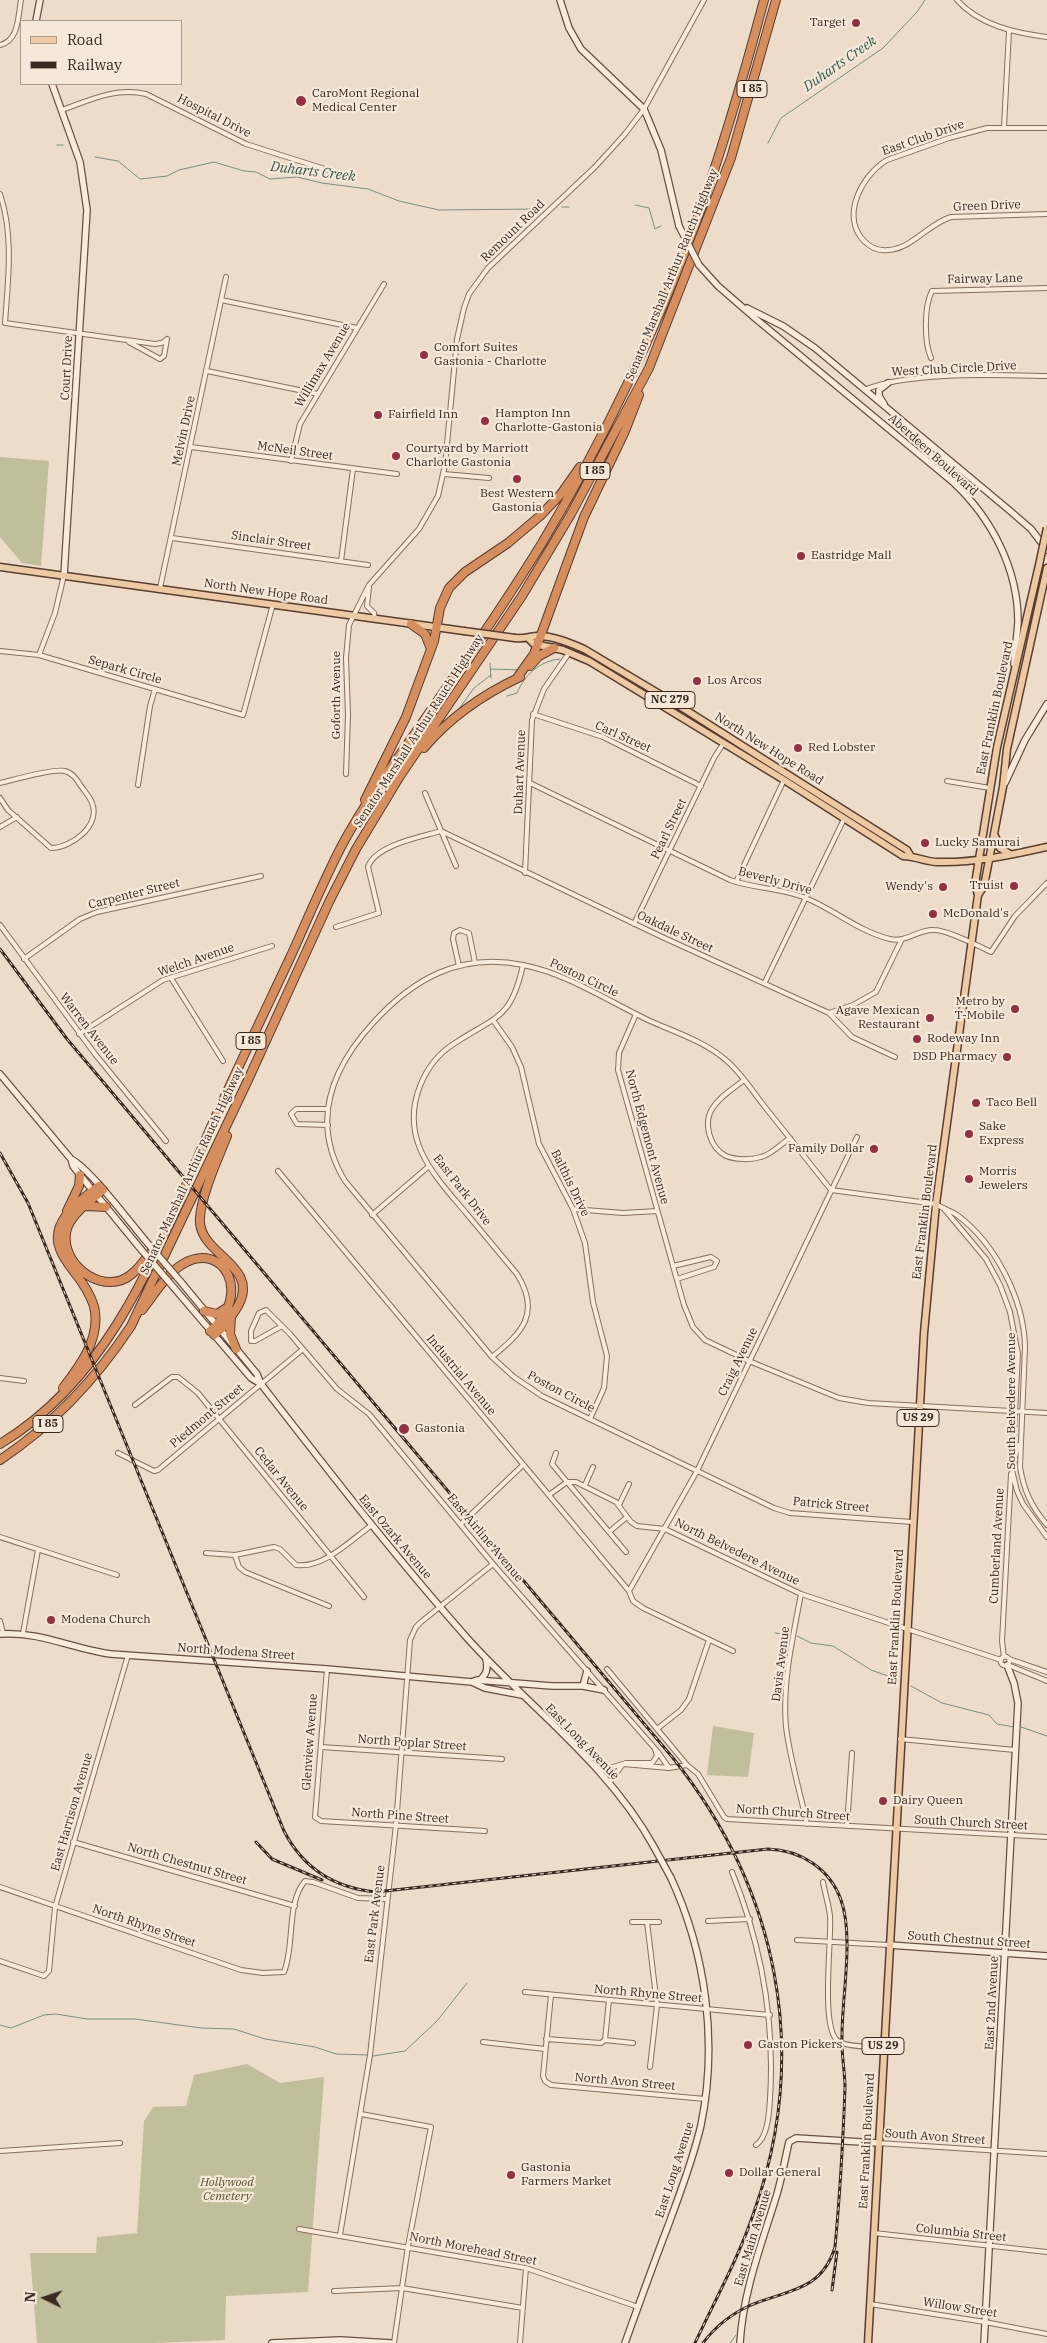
<!DOCTYPE html>
<style>
body{margin:0}
#map{position:relative;width:1047px;height:2343px;overflow:hidden;background:#eddcc9;font-family:"IBM Plex Serif",serif}
canvas{display:block}
.legend{position:absolute;left:20px;top:20px;width:162px;height:65px;box-sizing:border-box;background:#f5e8d8;border:1px solid #aa9c8f;margin:0;padding:6px 9px;list-style:none;font-size:15px;color:#3a2921}
.legend li{display:flex;align-items:center;gap:10px;height:25px}
.legend b{width:25px;border:1px solid #aa9c8f}
.north{position:absolute;left:20px;top:2273px;width:50px;height:50px;-webkit-text-stroke:4px #f5e8d8;paint-order:stroke;rotate:274deg;font-size:14px;font-weight:700;line-height:20px;text-align:center;color:#3a2921}
.north::after{content:'';display:block;margin:auto;width:18px;height:22px;background:#3a2921;clip-path:polygon(50% 0,100% 100%,50% 72%,0 100%)}
</style>
<div id="map">
<canvas width="1047" height="2343"></canvas>
<ul class="legend">
<li><b style="height:6px;background:#eecaa3"></b>Road</li>
<li><b style="height:6px;background:#3a2921"></b>Railway</li>
</ul>
<div class="north">N</div>
</div>
<script>
const ctx = document.querySelector('canvas').getContext('2d');
ctx.lineJoin = 'round';
function fill(path, color) {
  ctx.fillStyle = color;
  ctx.fill(path, 'evenodd');
}
function strokePath(path, color, width, dash) {
  ctx.strokeStyle = color;
  ctx.lineWidth = width;
  ctx.lineCap = dash ? 'butt' : 'round';
  ctx.setLineDash(dash || []);
  ctx.stroke(path);
}
function label(font, color, halo, rows, align = 'center') {
  ctx.font = font + ' "IBM Plex Serif",serif';
  ctx.lineWidth = 4.5;
  ctx.setLineDash([]);
  ctx.textBaseline = 'middle';
  ctx.strokeStyle = halo;
  ctx.fillStyle = color;
  for (const [text, x, y, turn = 0] of rows) {
    ctx.save();
    ctx.translate(x, y);
    ctx.rotate((+turn || 0) * Math.PI / 180);
    ctx.textAlign = isNaN(turn) ? turn : align;
    if (halo) ctx.strokeText(text, 0, 0);
    ctx.fillText(text, 0, 0);
    ctx.restore();
  }
}
const cemetery = new Path2D(`
 M0 457 49 461 41 566 22 563 0 537Z
 M713 1726 754 1733 748 1777 707 1775Z
 M247 2064 280 2083 324 2077 308 2292 226 2296 225 2340 156 2343H37L30 2253H96L97 2237 137 2233 144 2121 153 2107 186 2106 194 2075Z`);
const stream = new Path2D(`
 M768 143 781 118 883 48 917 12 925 0
 M57 145H63
 M95 157 118 161 140 179 167 176 179 170 214 162 244 171 256 172 270 179 297 177 322 183 368 189 399 201 439 210 536 209
 M635 205 649 208 655 229 661 226
 M562 207H569
 M490 663 491 678
 M491 669 520 670
 M507 696 517 693C525 675 539 661 560 659
 M456 713 474 688 491 675
 M775 1633 790 1635
 M797 1636 811 1643 833 1646 871 1670 896 1679
 M911 1686 942 1703 989 1715 997 1724 1014 1727
 M1021 1727 1047 1736
 M0 2025 11 2028 44 2015 56 2014 87 2019H135L201 2028 234 2029 265 2039 315 2047 336 2054 367 2055
 M373 2056 405 2051 437 2021 467 1983
 M730 2343 736 2335`);
const street = new Path2D(`
 M957 0C979 25 1015 33 1047 37
 M0 45C19 41 18 16 21 0
 M62 110C90 100 116 87 146 94L246 144 328 170
 M1004 127 1009 31
 M1047 128H987L949 138 887 160C862 175 840 216 864 241 870 247 879 251 888 250 912 249 929 223 951 217L1047 214
 M0 194C14 236 8 280 5 323L155 344 162 343 167 339
 M221 300 357 328
 M129 342 160 359 164 356 167 339
 M931 358C924 342 924 306 932 291L1047 288
 M207 371 318 394
 M864 390C909 371 997 375 1047 376
 M191 447 397 474
 M291 461 300 424 384 284
 M444 474 489 478
 M172 538 368 565
 M341 561 353 469
 M369 587 367 606 374 613 375 619
 M160 588 226 277
 M0 651 39 655 243 715 273 604
 M39 655 55 613 64 575
 M533 714 603 737 701 786
 M346 774 348 715 346 658 349 625 369 585 419 529 438 496 445 465 457 339 464 308 469 294 488 268 595 167 625 134 644 109 704 0
 M947 781 990 788
 M0 783C13 780 54 768 65 771 73 773 77 780 81 786 85 792 90 797 92 803 101 826 71 848 51 848L8 810 0 798
 M530 783 730 880C755 889 784 888 808 899 836 911 860 932 890 939 906 943 918 929 934 930 947 930 979 946 991 952L1015 916 1047 883
 M138 785 150 706 155 689
 M425 793 456 866
 M0 827 17 817
 M525 873 532 720 544 689 569 653
 M736 882 784 780
 M634 924 714 758 723 744
 M0 925 95 1054 166 1141
 M336 927 379 913 368 867C375 845 421 837 441 831L660 936 829 1013 852 1037 895 1057
 M24 959 80 919 97 912 261 876
 M459 966 453 939 454 933 460 930 469 933 475 963
 M171 978 223 1061
 M765 982 844 819
 M829 1013 853 1005 876 992 901 941
 M636 1014 619 1053 618 1070 684 1305 693 1327 705 1340 749 1361 839 1398 868 1403 1047 1413
 M493 1020 512 1047 521 1067 539 1144 573 1209 585 1243 593 1302 607 1356 604 1388 590 1419
 M79 1034 163 980 272 946
 M744 1080C733 1089 719 1097 712 1109 703 1124 710 1148 726 1156 736 1160 751 1160 761 1157 771 1155 781 1144 790 1138
 M328 1125 297 1124 291 1114 296 1109H328
 M278 1171 629 1591 633 1601 643 1608 733 1651
 M831 1190C809 1162 787 1135 765 1107 753 1092 742 1074 727 1061 706 1042 675 1032 650 1021 610 1002 566 973 523 965 460 952 413 979 373 1023 331 1069 310 1123 345 1181L492 1357 514 1377 542 1396 774 1508 790 1513 912 1522
 M831 1190 936 1204C943 1209 950 1210 957 1215 995 1243 1024 1299 1025 1347L1020 1467C1024 1491 1031 1506 1047 1525
 M573 1209 623 1213 657 1211
 M945 1210 986 1259 1000 1285 1010 1312 1018 1354 1012 1470 1017 1491 1023 1504 1047 1537
 M372 1215 428 1167
 M673 1266 711 1257 717 1261 714 1267 677 1279
 M282 1326 255 1341H251V1331L259 1313 266 1310 290 1334 337 1389 369 1414 493 1564 658 1752 669 1768
 M492 1357C523 1332 541 1313 517 1274 500 1254 483 1233 466 1213 434 1175 399 1140 420 1086 427 1068 439 1053 455 1043 498 1015 511 1019 523 965
 M0 1378 24 1381
 M135 1405 172 1377H178L198 1393 364 1597
 M118 1453 154 1471 158 1470 303 1349
 M556 1453 552 1464 609 1532
 M1013 1465 1018 1445
 M585 1485 593 1467
 M549 1495 567 1482H576L616 1502 631 1522 637 1526 665 1529 801 1594 1001 1660
 M619 1505 629 1484
 M461 1524 523 1465
 M0 1537 117 1575
 M626 1552 609 1532 627 1517
 M206 1553 235 1555 274 1547 280 1549 296 1565C323 1569 351 1540 372 1525
 M235 1555 239 1567 245 1572 329 1606
 M629 1591 697 1471 857 1137
 M801 1594C793 1637 782 1683 786 1727 790 1759 800 1792 807 1824
 M0 1621 3 1633
 M23 1633 38 1550
 M1000.5 1661a4.5 4.5 0 1 1 9 0a4.5 4.5 0 1 1-9 0Z
 M1004 1657 1002 1641 1011 1474
 M1009 1659 1047 1672
 M1008 1665 1047 1681
 M327 1669 315 1817 321 1821 485 1831
 M607 1669 687 1765 698 1774 724 1817 727 1819 1047 1837
 M657 1729 681 1710 689 1699 709 1640
 M900 1739 1015 1750
 M321 1747 502 1759
 M600 1771 626 1763H652L657 1756 655 1749
 M610 1782 623 1764 669 1768 687 1765
 M847 1826 852 1753
 M73 1842 295 1906
 M732 1872C762 1946 775 2019 770 2099 769 2113 768 2137 756 2145
 M823 1882C825 1894 829 1905 830 1916 832 1939 820 2028 838 2041 846 2047 873 2047 883 2047
 M0 1887 241 1970 263 1973 284 1972C295 1945 286 1903 305 1881L313 1882 358 1898 386 1899
 M708 1921 750 1919
 M632 1922H659
 M647 1922 657 2005 650 2067
 M797 1940 889 1945
 M0 1961 44 1976 49 1971 55 1907 128 1655
 M525 1992 770 2015
 M551 1995 543 2076 545 2081 551 2085 705 2099
 M546 2039 601 2043 605 2040 633 2043
 M605 2040 609 2000
 M483 2042 545 2049
 M361 2114 431 2127 408 2246 394 2343
 M878 2143 1047 2154
 M0 2151 120 2143
 M299 2229 526 2268 638 2307
 M874 2233 1047 2252
 M340 2235 370 2055 396 1825 410 1640 416 1627 421 1622 493 1564
 M334 2291 402 2288 523 2308
 M870 2304 985 2322 1047 2334
 M520 2343 526 2268`);
const secondary = new Path2D(`
 M560 0 569 28 581 49 644 109 661 150 679 226
 M36 21 40 0
 M52 84 80 162 87 210 64 575
 M699 265 718 286 756 319 954 483C992 519 1018 569 1018 622 1017 636 1015 650 1014 664
 M747 308 783 326 815 348 1009 510 1031 529 1047 550
 M884 404 879 396V390L888 383
 M1005 783 1025 740 1047 704
 M0 1074 71 1159C90 1169 128 1220 144 1239
 M71 1159 73 1166 80 1175 139 1247
 M181 1282 257 1374 261 1384C328 1470 395 1557 468 1639 530 1708 609 1765 654 1847
 M175 1289 251 1378 261 1384
 M0 1634C39 1631 73 1649 111 1654L327 1669 472 1682 477 1680 552 1686H583L604 1690
 M479 1681C487 1674 488 1669 486 1659
 M472 1682 485 1688 522 1695
 M583 1686 587 1671
 M889 1945 1047 1956
 M272 2343 340 2340 391 2343
 M625 2343C639 2304 653 2265 668 2226 680 2193 693 2160 701 2125 718 2042 706 1954 671 1878
 M740 2343C743 2291 762 2243 777 2194 782 2177 785 2159 789 2142L796 2138 878 2143
 M984 2343 1018 1703 1014 1683 1007 1665`);
const primary = new Path2D(`
 M0 567 464 631
 M515 638C527 639 529 636 538 636 554 636 570 643 584 649L678 705 907 850 910 855
 M529 639 534 644 563 650 589 661 784 780 903 856C915 856 926 862 938 862 974 863 1012 855 1047 847
 M995 836 1000 848 1010 854
 M978 895 984 886 1003 787 1007 749 1047 568
 M868 2343 924 1333 936 1204 978 895 975 884 997 747 1039 565`);
const highway = new Path2D(`
 M411 624 425 634 431 649
 M530 666 539 656 554 648
 M517 678 534 654 584 517 625 431 639 395
 M424 748C450 717 484 694 520 677
 M365 800 406 717 434 641 440 608 449 588 465 572 508 543 540 516 561 494 580 467
 M103 1190C91 1200 74 1212 68 1226 56 1256 92 1291 122 1280 135 1275 143 1261 152 1251
 M86 1206 106 1207
 M67 1211 79 1186 80 1175
 M142 1310C154 1295 166 1274 183 1264 224 1240 253 1295 210 1331
 M204 1311 217 1314 228 1307
 M231 1316 230 1334 236 1349
 M214 1335C224 1328 231 1317 238 1306 260 1266 203 1256 200 1223 198 1202 219 1156 227 1136
 M63 1388C79 1367 99 1341 95 1312 94 1301 87 1290 81 1281 74 1271 64 1261 60 1249 49 1221 81 1200 99 1186
 M0 1444C118 1373 162 1237 215 1118 239 1065 264 1013 289 960 306 923 322 884 341 847 363 806 391 767 418 729 460 668 503 607 542 543 603 441 655 333 696 222 723 149 744 75 764 0
 M0 1460C54 1424 96 1379 131 1326L248 1080 329 902 356 849 400 776 522 596 571 514 649 368 731 158 776 0`);
const rail = new Path2D(`
 M0 949 67 1039 673 1758C778 1890 811 2051 754 2212 739 2257 715 2300 695 2343
 M0 1153 28 1203 284 1831C303 1868 334 1888 376 1892L768 1849C801 1850 830 1869 841 1900 854 1936 842 1996 842 2035 841 2053 845 2071 845 2088 843 2141 840 2194 835 2247 822 2291 787 2290 751 2305 733 2313 715 2327 703 2343
 M256 1842 272 1859 322 1880
 M832 2290 837 2252`);
const secondaryBridge = new Path2D(`
 M679 226 699 265
 M144 1239 181 1282
 M139 1247 175 1289
 M654 1847 671 1878`);
const primaryBridge = new Path2D(`
 M1039 565 1047 528
 M464 631 515 638`);
const markers = [
 [856,23,5,"#953042"],
 [301,101,6,"#953042"],
 [424,355,5,"#953042"],
 [378,415,5,"#953042"],
 [485,421,5,"#953042"],
 [396,456,5,"#953042"],
 [517,479,5,"#953042"],
 [801,556,5,"#953042"],
 [697,681,5,"#953042"],
 [798,748,5,"#953042"],
 [925,843,5,"#953042"],
 [1014,886,5,"#953042"],
 [943,887,5,"#953042"],
 [933,914,5,"#953042"],
 [1015,1009,5,"#953042"],
 [930,1018,5,"#953042"],
 [917,1039,5,"#953042"],
 [1007,1057,5,"#953042"],
 [976,1103,5,"#953042"],
 [969,1134,5,"#953042"],
 [874,1149,5,"#953042"],
 [969,1179,5,"#953042"],
 [404,1429,6,"#953042"],
 [51,1620,5,"#953042"],
 [883,1801,5,"#953042"],
 [748,2045,5,"#953042"],
 [729,2173,5,"#953042"],
 [511,2175,5,"#953042"]
];
const shields = [
 [752,89,30],
 [595,471,30],
 [670,700,50],
 [251,1041,30],
 [918,1418,42],
 [48,1424,30],
 [883,2046,42]
];
const shieldNames = [
 ["I 85",752,89],
 ["I 85",595,471],
 ["NC 279",670,700],
 ["I 85",251,1041],
 ["US 29",918,1418],
 ["I 85",48,1424],
 ["US 29",883,2046]
];
const poiNames = [
 ["Target",846,23,"right"],
 ["CaroMont Regional",312,94],
 ["Medical Center",312,108],
 ["Comfort Suites",434,348],
 ["Gastonia - Charlotte",434,362],
 ["Hampton Inn",495,414],
 ["Charlotte-Gastonia",495,428],
 ["Fairfield Inn",388,415],
 ["Courtyard by Marriott",406,449],
 ["Charlotte Gastonia",406,463],
 ["Best Western",517,494,"center"],
 ["Gastonia",517,508,"center"],
 ["Eastridge Mall",811,556],
 ["Los Arcos",707,681],
 ["Red Lobster",808,748],
 ["Lucky Samurai",935,843],
 ["Truist",1004,886,"right"],
 ["Wendy's",933,887,"right"],
 ["McDonald's",943,914],
 ["Metro by",1005,1002,"right"],
 ["T-Mobile",1005,1016,"right"],
 ["Agave Mexican",920,1011,"right"],
 ["Restaurant",920,1025,"right"],
 ["Rodeway Inn",927,1039],
 ["DSD Pharmacy",997,1057,"right"],
 ["Taco Bell",986,1103],
 ["Sake",979,1127],
 ["Express",979,1141],
 ["Family Dollar",864,1149,"right"],
 ["Morris",979,1172],
 ["Jewelers",979,1186],
 ["Gastonia",415,1429],
 ["Modena Church",61,1620],
 ["Dairy Queen",893,1801],
 ["Gaston Pickers",758,2045],
 ["Gastonia",521,2168],
 ["Farmers Market",521,2182],
 ["Dollar General",739,2173]
];
const streetNames = [
 ["Hospital Drive",214,116,27],
 ["East Club Drive",923,138,-19],
 ["Green Drive",987,206,-2],
 ["Remount Road",513,231,-44],
 ["Senator Marshall Arthur Rauch Highway",672,275,-68],
 ["Fairway Lane",985,279,-1],
 ["Willimax Avenue",323,365,-59],
 ["Court Drive",67,368,-87],
 ["West Club Circle Drive",954,369,-3],
 ["Melvin Drive",184,431,-78],
 ["McNeil Street",295,451,8],
 ["Aberdeen Boulevard",933,455,42],
 ["Sinclair Street",271,541,8],
 ["North New Hope Road",266,592,8],
 ["Separk Circle",125,670,16],
 ["Goforth Avenue",337,695,-90],
 ["East Franklin Boulevard",995,708,-78],
 ["Senator Marshall Arthur Rauch Highway",419,731,-57],
 ["Carl Street",623,737,24],
 ["North New Hope Road",769,749,32],
 ["Duhart Avenue",520,772,-88],
 ["Pearl Street",669,829,-64],
 ["Beverly Drive",775,881,15],
 ["Carpenter Street",134,894,-14],
 ["Oakdale Street",675,932,25],
 ["Welch Avenue",196,960,-19],
 ["Poston Circle",584,978,25],
 ["Warren Avenue",89,1029,52],
 ["North Edgemont Avenue",647,1137,75],
 ["Senator Marshall Arthur Rauch Highway",192,1171,-65],
 ["Balthis Drive",570,1183,64],
 ["East Park Drive",462,1190,52],
 ["East Franklin Boulevard",925,1212,-83],
 ["Craig Avenue",738,1362,-64],
 ["Industrial Avenue",461,1375,50],
 ["Poston Circle",561,1392,28],
 ["South Belvedere Avenue",1012,1401,-90],
 ["Piedmont Street",207,1416,-40],
 ["Cedar Avenue",281,1479,51],
 ["Patrick Street",831,1505,5],
 ["East Ozark Avenue",395,1537,50],
 ["East Airline Avenue",485,1538,50],
 ["Cumberland Avenue",997,1546,-87],
 ["North Belvedere Avenue",737,1552,26],
 ["East Franklin Boulevard",896,1617,-87],
 ["North Modena Street",236,1652,4],
 ["Davis Avenue",781,1664,-83],
 ["Glenview Avenue",310,1742,-86],
 ["East Long Avenue",582,1742,46],
 ["North Poplar Street",412,1743,4],
 ["East Harrison Avenue",72,1812,-74],
 ["North Church Street",793,1813,4],
 ["North Pine Street",400,1816,4],
 ["South Church Street",971,1823,3],
 ["North Chestnut Street",187,1864,16],
 ["East Park Avenue",375,1914,-83],
 ["North Rhyne Street",144,1926,19],
 ["South Chestnut Street",969,1940,4],
 ["North Rhyne Street",648,1994,5],
 ["East 2nd Avenue",992,2003,-87],
 ["North Avon Street",625,2082,5],
 ["South Avon Street",935,2137,4],
 ["East Franklin Boulevard",867,2141,-87],
 ["East Long Avenue",675,2170,-72],
 ["Columbia Street",961,2233,6],
 ["East Main Avenue",753,2238,-73],
 ["North Morehead Street",473,2249,11],
 ["Willow Street",960,2308,9]
];
const parkNames = [
 ["Hollywood",227,2183],
 ["Cemetery",227,2197]
];
const waterNames = [
 ["Duharts Creek",840,64,-35],
 ["Duharts Creek",313,172,7]
];
fill(cemetery, '#c1bf9b');
strokePath(stream, '#709083', 1);
strokePath(street, '#896e5e', 6);
strokePath(secondary, '#6b4f41', 8);
strokePath(primary, '#573d32', 9);
strokePath(highway, '#573d32', 10);
strokePath(street, '#f8ebdc', 4);
strokePath(secondary, '#f8ebdc', 5.5);
strokePath(primary, '#eecaa3', 6);
strokePath(highway, '#d78e5e', 8);
strokePath(rail, '#3a2921', 3);
strokePath(rail, '#f5e8d8', 1, [4]);
strokePath(secondaryBridge, '#6b4f41', 8, []);
strokePath(primaryBridge, '#573d32', 9, []);
strokePath(secondaryBridge, '#f8ebdc', 5.5);
strokePath(primaryBridge, '#eecaa3', 6);
for (const [x, y, r, color] of markers) {
  const dot = new Path2D();
  dot.arc(x, y, r, 0, 2 * Math.PI);
  ctx.fillStyle = color;
  ctx.fill(dot);
  strokePath(dot, '#f5e8d8', 2);
}
for (const [x, y, w] of shields) {
  const box = new Path2D();
  box.roundRect(x - w / 2, y - 8.5, w, 17, 4);
  ctx.fillStyle = '#f5e8d8';
  ctx.fill(box);
  strokePath(box, '#3a2921', 1);
}
label('bold 11px', '#3a2921', null, shieldNames);
label('12px', '#3a2921', '#f5e8d8', poiNames, 'left');
label('12px', '#3a2921', '#f5e8d8', streetNames);
label('italic 12px', '#525528', '#f5e8d8', parkNames);
label('italic 14px', '#315950', '#f5e8d8', waterNames);
</script>
